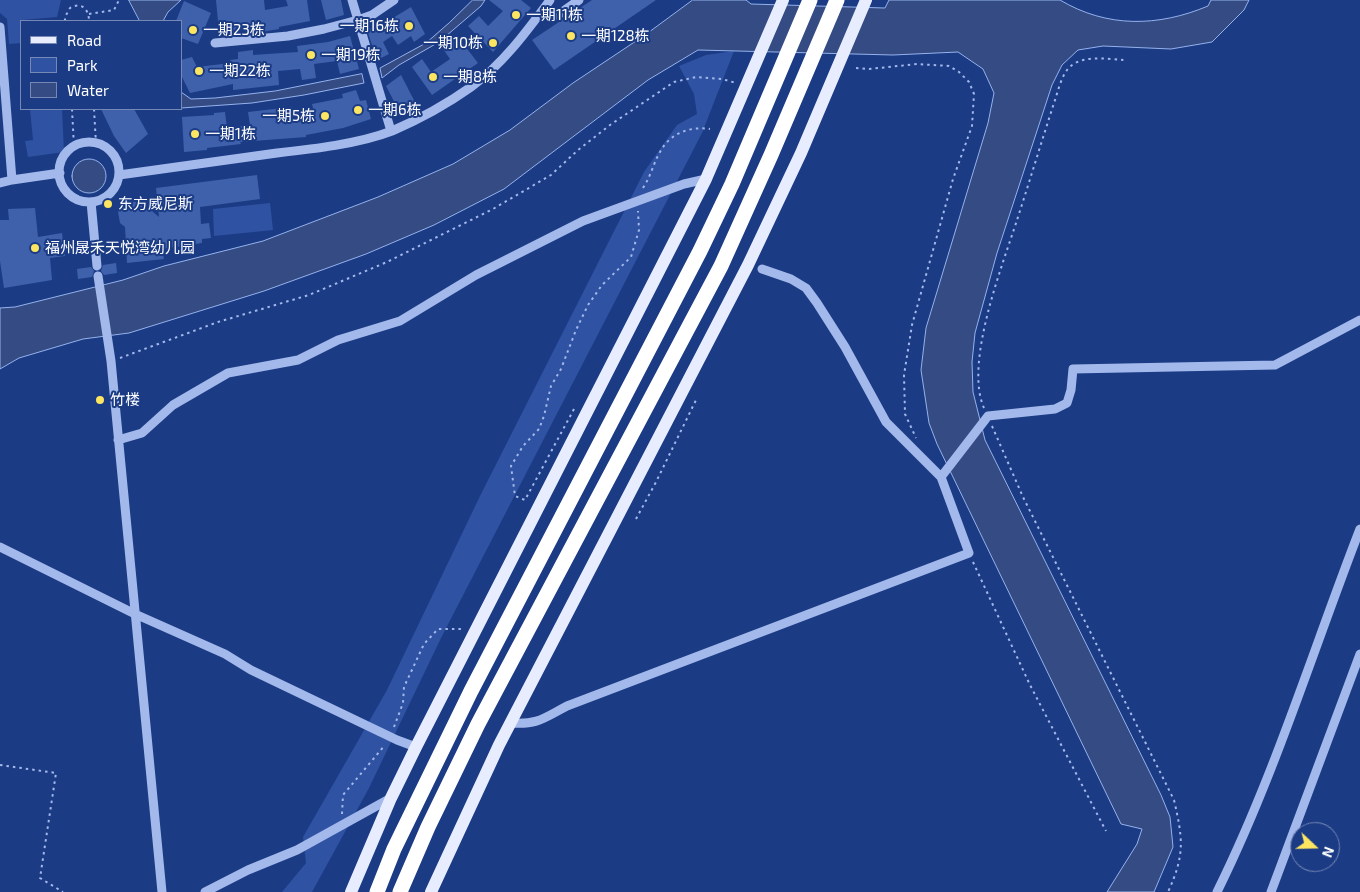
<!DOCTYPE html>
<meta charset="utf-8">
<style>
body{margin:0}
#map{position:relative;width:1360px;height:892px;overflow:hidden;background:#1b3b85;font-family:"Exo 2",sans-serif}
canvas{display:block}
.legend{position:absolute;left:20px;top:20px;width:162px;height:90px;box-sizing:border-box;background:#1b3b85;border:1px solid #7689b6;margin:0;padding:6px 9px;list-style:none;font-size:15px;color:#fff}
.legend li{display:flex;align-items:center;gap:10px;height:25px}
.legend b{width:25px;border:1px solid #7689b6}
.north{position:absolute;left:1290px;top:822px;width:50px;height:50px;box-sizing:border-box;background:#1b3b85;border:1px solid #7689b6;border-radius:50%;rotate:111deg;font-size:14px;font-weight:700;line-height:20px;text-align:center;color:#fff}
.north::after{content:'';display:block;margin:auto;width:18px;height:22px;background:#fce560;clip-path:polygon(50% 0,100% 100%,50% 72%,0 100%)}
</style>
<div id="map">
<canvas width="1360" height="892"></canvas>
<ul class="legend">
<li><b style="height:6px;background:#e7edff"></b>Road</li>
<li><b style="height:14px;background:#2f52a3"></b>Park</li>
<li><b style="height:14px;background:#344c83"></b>Water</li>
</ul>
<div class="north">N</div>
</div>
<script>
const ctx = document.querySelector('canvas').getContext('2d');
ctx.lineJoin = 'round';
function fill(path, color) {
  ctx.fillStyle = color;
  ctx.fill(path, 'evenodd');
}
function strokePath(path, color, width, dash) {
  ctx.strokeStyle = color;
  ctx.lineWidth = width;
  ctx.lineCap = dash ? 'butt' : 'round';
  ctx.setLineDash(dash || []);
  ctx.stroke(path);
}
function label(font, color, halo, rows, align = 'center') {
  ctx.font = font + ' "Exo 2","Noto Sans SC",sans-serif';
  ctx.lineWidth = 4;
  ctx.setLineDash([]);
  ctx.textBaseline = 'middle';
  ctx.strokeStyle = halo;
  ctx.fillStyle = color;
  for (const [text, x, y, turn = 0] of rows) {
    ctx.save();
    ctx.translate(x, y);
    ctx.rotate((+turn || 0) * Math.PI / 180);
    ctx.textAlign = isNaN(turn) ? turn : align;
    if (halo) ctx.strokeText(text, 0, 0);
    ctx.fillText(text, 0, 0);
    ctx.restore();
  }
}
const green = new Path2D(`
 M0 0H61L57 17 22 20 21 43 9 44 7 19 0 13Z
 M734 51 702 133 442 636 369 788 312 892H282L306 863 303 837 387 690 481 494 644 172 677 125 697 114 694 94 679 66 706 55Z
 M30 109H62L64 152 28 157 25 141 33 140Z
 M270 203 273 230 214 236 213 209Z`);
const water = new Path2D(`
 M129 0H181L168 12 163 21H140Z
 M473 0H485L481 6 439 42 399 65 382 78 380 68 426 43 449 23Z
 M693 0H746L751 4 885 8 889 0H1060C1107 28 1158 27 1208 6L1211 0H1249L1244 10 1212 42 1171 49 1103 46 1078 50 1062 65 1052 85 997 253 975 333 972 362 973 392 985 440 1161 795 1170 817 1173 847 1154 892H1107L1137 844 1142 829 1121 824 937 444 929 423 921 370 926 328 988 123 994 93 983 69 958 52 893 55 698 50 648 80 504 189 434 225 366 254 264 291 129 333 83 339 19 358 0 369V308L15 307 123 280 164 266 263 241 378 197 453 164 510 130 573 83 645 35Z
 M362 74 364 83 304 95 252 103 181 108V92L191 99 215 98 275 91Z
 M72 176a17 17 0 1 1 34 0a17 17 0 1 1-34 0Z`);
const building = new Path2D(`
 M216 0H264L265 10 288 6 286 0H307L310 21 279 27V29L255 33 254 28 219 32Z
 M321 0H341L344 15 326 20Z
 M489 0H521L531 8 493 52 468 26 479 16 488 26 503 11Z
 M592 0H656L554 70 532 40Z
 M184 1 211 13 198 44 181 38V21H176Z
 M411 7 425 34 414 42 411 36 398 45 392 36 383 42 389 54 377 60 367 30 388 21Z
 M350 36 359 69 340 74 337 61 314 64 316 78 302 80 300 69 278 71 279 85 233 90V84L190 93 181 75V60L192 57 197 67 231 63 230 60 238 59V52L253 50V55L298 52 297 46 328 42Z
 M458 37 478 63 432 95 412 67 422 59 431 72 450 59 443 49Z
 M401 75 416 104 405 110 403 106 398 109 386 86Z
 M356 90 360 101 366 100 371 119 343 128 306 135V137L240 142 241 144 207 148V150L184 152 182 117 214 115V113L225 112 227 128 250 125 248 112 292 107 293 120 315 117 312 104 343 98 342 94Z
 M101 109H134L148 134 126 153 114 136Z
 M257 175 260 199 200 207 201 224 209 223 211 238 202 239V243L162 249 164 259 127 263 125 227 120 223 118 212 129 202 140 201 159 217 156 188Z
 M35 208 38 237 62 233 65 256 50 258 52 280 4 288 0 261V220H9L8 209Z
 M116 263 117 273 104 275 101 271 103 265Z
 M91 267 94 271 92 277 78 279 77 269Z`);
const path = new Path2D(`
 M89 14 114 10 119 0
 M65 21V17L70 8C82 1 89 10 89 21
 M856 68 869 69 917 64 949 66 959 72 969 82 974 94 972 126 953 179 912 325 904 375 905 414 916 438
 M72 109 74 147
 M94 109 96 144
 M643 188C651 176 653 164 660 152 670 133 690 126 710 129
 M120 358 218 322 309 295 387 262 493 209 551 175 578 150 610 125 674 82 696 77 722 79 736 83
 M984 408C964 363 1002 267 1017 220 1030 180 1042 140 1055 100 1058 91 1061 78 1067 70 1079 54 1106 59 1124 60
 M574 409 525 500 515 496 511 466 523 446 539 429 544 416 551 386 561 369 576 330 588 305 602 285 631 257 639 230 638 211
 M992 426 1023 497 1174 800C1183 839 1185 855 1168 892
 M636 519 656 482 696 400
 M973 562 1030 685 1106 831
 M394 727 403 703 404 687 424 644 438 629H463
 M0 765 56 773 40 878 63 892
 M342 814 343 795 385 745`);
const minor = new Path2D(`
 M352 0 391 131
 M538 16 558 15 579 0
 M0 27 12 180 60 173
 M215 43 288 36 324 29 358 20 372 15 394 0
 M59 172a30 30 0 1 1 60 0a30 30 0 1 1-60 0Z
 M119 175C172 168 224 160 277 153 313 149 358 144 392 131 420 119 447 104 471 87 503 64 527 31 550 0
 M0 183 12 180
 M91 202 97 266
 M98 276 111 361 162 892
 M118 440 142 433 173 405 228 373 298 360 338 340 400 321 476 275 583 221 684 184 706 179
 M941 477 988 416 1055 409 1067 403 1071 390 1073 369 1275 365 1360 320
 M0 547 135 614 225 654 251 670 397 740 416 747
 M511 723C538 725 544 718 567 706L969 553 941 477 886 422 845 347 817 303 806 288 791 279 762 269
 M205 892 248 870 297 850 391 798
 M1217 892C1274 777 1313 650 1360 529
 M1271 892 1360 654`);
const major = new Path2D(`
 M351 892 391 798 416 747 706 179 783 0
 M431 892 499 745 748 265 801 153 866 0`);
const highway = new Path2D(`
 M377 892 394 849 471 691 700 251 732 184 810 0
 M400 892 428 827 478 724 721 266 771 155 837 0`);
const markers = [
 [516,15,5,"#fce560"],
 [409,26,5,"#fce560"],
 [193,30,5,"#fce560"],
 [571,36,5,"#fce560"],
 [493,43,5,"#fce560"],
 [311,55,5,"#fce560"],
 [199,71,5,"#fce560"],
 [433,77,5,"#fce560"],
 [358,110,5,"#fce560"],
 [325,116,5,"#fce560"],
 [195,134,5,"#fce560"],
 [108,204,5,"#fce560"],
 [35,248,5,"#fce560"],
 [100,400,5,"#fce560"]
];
const poiNames = [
 ["一期11栋",526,15],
 ["一期16栋",399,26,"right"],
 ["一期23栋",203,30],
 ["一期128栋",581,36],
 ["一期10栋",483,43,"right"],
 ["一期19栋",321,55],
 ["一期22栋",209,71],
 ["一期8栋",443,77],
 ["一期6栋",368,110],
 ["一期5栋",315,116,"right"],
 ["一期1栋",205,134],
 ["东方威尼斯",118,204],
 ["福州晟禾天悦湾幼儿园",45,248],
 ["竹楼",110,400]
];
fill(green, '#2f52a3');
fill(water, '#344c83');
strokePath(water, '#96b2ed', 1);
fill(building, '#3f61ac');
strokePath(path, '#a3b9eb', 2, [2.5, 4]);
strokePath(minor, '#a3b9eb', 9);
strokePath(major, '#e7edff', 12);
strokePath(highway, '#fff', 15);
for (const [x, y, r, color] of markers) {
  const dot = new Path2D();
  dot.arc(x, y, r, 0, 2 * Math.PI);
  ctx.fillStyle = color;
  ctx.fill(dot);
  strokePath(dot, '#1b3b85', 2);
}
label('15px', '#fff', '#1b3b85', poiNames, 'left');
</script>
